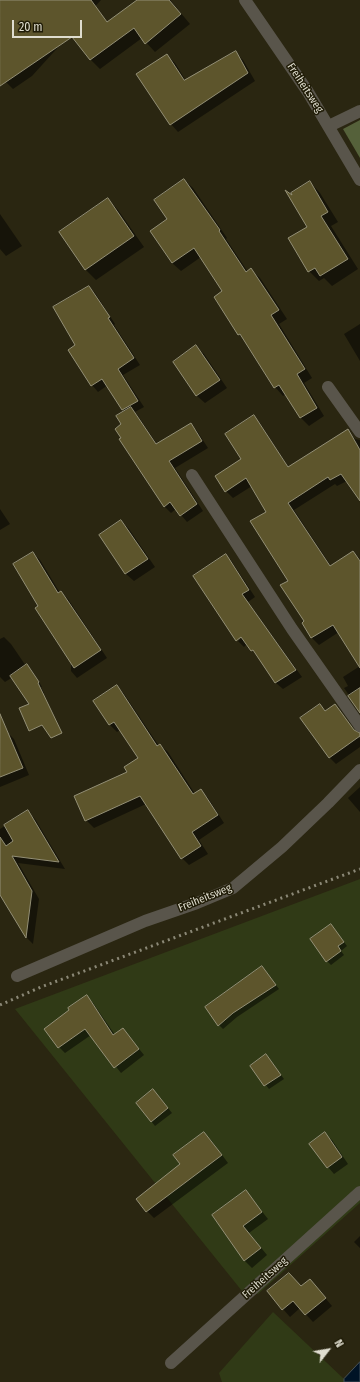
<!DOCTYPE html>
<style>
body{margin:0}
#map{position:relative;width:360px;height:1382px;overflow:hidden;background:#2a2611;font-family:"Fira Sans Condensed",sans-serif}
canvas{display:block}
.north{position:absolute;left:308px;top:1330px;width:40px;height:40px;-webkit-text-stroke:3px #201c07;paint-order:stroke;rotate:59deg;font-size:11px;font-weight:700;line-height:16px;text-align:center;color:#dfddcf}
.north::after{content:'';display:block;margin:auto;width:14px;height:18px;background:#dfddcf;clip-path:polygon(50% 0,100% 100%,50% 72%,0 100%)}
.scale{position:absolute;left:12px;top:20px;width:70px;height:18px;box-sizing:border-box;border:2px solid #dfddcf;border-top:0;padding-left:5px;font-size:12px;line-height:14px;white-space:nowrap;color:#dfddcf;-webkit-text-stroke:3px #201c07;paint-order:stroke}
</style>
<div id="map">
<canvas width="360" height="1382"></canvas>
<div class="north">N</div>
<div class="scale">20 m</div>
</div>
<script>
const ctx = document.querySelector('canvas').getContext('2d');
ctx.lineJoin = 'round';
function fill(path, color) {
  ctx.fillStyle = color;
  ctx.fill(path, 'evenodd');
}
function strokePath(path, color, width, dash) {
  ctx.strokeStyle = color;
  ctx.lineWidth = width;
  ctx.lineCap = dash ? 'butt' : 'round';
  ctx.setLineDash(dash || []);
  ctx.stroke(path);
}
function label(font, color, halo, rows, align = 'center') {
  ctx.font = font + ' "Fira Sans Condensed",sans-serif';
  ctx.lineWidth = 3;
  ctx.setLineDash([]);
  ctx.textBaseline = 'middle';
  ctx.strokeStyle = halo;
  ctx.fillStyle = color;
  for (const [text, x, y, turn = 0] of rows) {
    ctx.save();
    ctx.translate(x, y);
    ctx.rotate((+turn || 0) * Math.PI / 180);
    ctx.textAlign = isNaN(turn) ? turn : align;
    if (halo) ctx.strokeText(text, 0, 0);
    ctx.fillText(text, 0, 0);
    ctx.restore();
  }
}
const green = new Path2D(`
 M360 879V1203L258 1294 242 1291 15 1009Z
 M273 1312 344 1379V1382H222L219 1373Z`);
const forest = new Path2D(`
 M360 120V158L343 129Z`);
const water = new Path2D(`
 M360 1362V1382H344V1379Z`);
const shadow = new Path2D(`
 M0 0H101L32 76 13 89 6 82 0 73Z
 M139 0H170L190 24 155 52 142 38 100 69 91 60Z
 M236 53 243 60 255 81 178 132 171 124 167 55 175 63 186 81Z
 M184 180 193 188 227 238 226 239 248 272 251 270 260 278 287 319 279 324 312 378 304 383 324 416 309 426 301 418 286 394 283 396 275 387 246 340 239 334 224 291 201 257 181 271 172 263 168 219Z
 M310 182 320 193 338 222 331 226 358 269 332 286 324 278 319 281 309 271 308 227 296 199Z
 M108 199 118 210 144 247 96 280 86 270 60 232Z
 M0 214 22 246 6 256 0 249Z
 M89 287 95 293 115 324 114 325 140 365 123 375 144 407 135 412 157 444 191 424 197 431 208 448 175 468 203 511 187 522 176 509 171 513 164 506 122 438 123 425 126 412 108 385 98 392 92 385 70 350 77 345Z
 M360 324V361L344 334Z
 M196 347 204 354 227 388 205 403 197 396 174 362Z
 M254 416 260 423 289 468 347 431 355 439 360 440V500L347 481 337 486 335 484 294 510 331 566 353 552 360 559V666L339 632 319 645 312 638 303 623 305 622 290 581 267 512 252 486 233 498 226 491 243 459Z
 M0 509 10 524 0 530Z
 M121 521 129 529 155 567 134 581 126 574 100 535Z
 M33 553 40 560 60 593 61 592 68 599 107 658 77 678 71 671V662L39 606Z
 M226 555 232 562 255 597 248 602 302 677 283 689 276 683 259 657 247 644 244 647 238 641 246 635Z
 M4 637 11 644 26 666 27 665 31 669 42 687H41L44 693 27 697 13 677 5 682 0 677V639Z
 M360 666V711L344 688 348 686 343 677Z
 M117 686 124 694 159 746 160 745 168 752 195 794 201 791 208 798 224 823 199 840 208 854 189 865 182 858 146 804 94 828 86 820 139 758 120 730 117 732 110 725 94 701Z
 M320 705 326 711 335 706 341 712 360 739V747L336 764 329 757Z
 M7 732 14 739 29 775 0 787V735Z
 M360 787V812L348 798Z
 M28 812 35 819 65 869 18 863 39 899 33 944 27 938 0 893V829Z
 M331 925 347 946 341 951 344 955 331 965 327 961Z
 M262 967 279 989 237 1017 223 1029 219 1025Z
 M87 997 93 1003 115 1035 123 1029 144 1055 121 1073 91 1035 65 1053 59 1047 71 1010Z
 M266 1055 284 1079 269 1089 251 1066Z
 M157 1094 172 1113 155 1126 137 1103Z
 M204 1133 211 1140 228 1163 154 1218 147 1211Z
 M325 1134 332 1140 348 1164 334 1174 328 1167Z
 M245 1192 252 1199 268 1219 249 1233 267 1255 252 1268 245 1261 213 1216Z
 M360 1236V1248L354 1242Z
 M301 1287 317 1288 332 1306 313 1322 300 1308 290 1317 283 1309Z`);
const building = new Path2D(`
 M0 0H91L107 22 137 0H169L181 14 145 44 134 28 90 60 72 37 0 86Z
 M236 51 248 73 170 125 136 74 167 54 184 80Z
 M184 179 220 230 219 231 246 272 251 268 279 310 271 315 305 369 297 374 317 408 300 418 279 385 274 388 240 334 238 335 214 297 222 291 194 248 172 263 150 231 167 219 154 200Z
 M310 181 328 212 321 216 348 259 320 276 315 268 308 272 288 238 307 227 285 190 292 195 291 193Z
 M108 198 134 236 85 270 59 232Z
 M89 286 110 317 108 318 134 358 118 369 138 401 122 410 102 379 91 386 68 350 75 345 53 307Z
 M196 345 220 380 196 396 173 362Z
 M131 407 156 444 191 423 202 441 169 461 197 504 180 516 170 502 164 507 119 439 121 438 115 429 121 424 116 416Z
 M254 415 288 467 348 429 360 450V501L341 474 330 480 328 477 288 503 330 566 353 551 360 561V668L333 625 311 638 302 623 304 621 280 585 288 581 250 521 266 512 246 478 225 492 215 476 241 459 225 434Z
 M121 520 148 559 125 574 99 535Z
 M33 552 58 593 61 591 101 650 74 668 35 608 38 606 13 564Z
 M226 554 249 590 242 594 296 670 275 683 253 650 251 651 241 637 236 641 193 576Z
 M27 664 39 682 38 683 62 733 51 738 42 725 29 731 19 708 29 704 10 676Z
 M117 685 157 746 160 744 193 794 201 789 218 815 192 832 201 846 181 859 140 796 85 821 74 796 127 772 124 767 138 758 114 722 109 725 93 701Z
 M360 688V713L348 696Z
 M320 704 325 711 335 704 354 730 360 733V736L329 758 300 718Z
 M0 714 23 768 0 777Z
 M28 810 59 862 12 856 32 891 26 938 0 895V837L6 846 13 841 4 825Z
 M331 924 344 942 338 946 341 951 326 962 310 939Z
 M262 966 276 985 233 1013 218 1026 205 1007Z
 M87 995 113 1035 123 1028 139 1049 114 1068 85 1029 58 1048 44 1029 69 1010 68 1008Z
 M266 1054 281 1075 264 1086 250 1066Z
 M153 1089 168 1108 151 1122 136 1103Z
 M204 1132 222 1155 146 1212 136 1199 180 1164 173 1155Z
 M325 1132 342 1157 327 1168 309 1144Z
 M246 1190 262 1212 243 1226 261 1248 244 1261 212 1215Z
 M289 1273 301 1286 310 1279 326 1298 305 1315 293 1301 282 1310 267 1291Z`);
const minor = new Path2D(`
 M245 0 308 92 360 180
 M329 126 360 111
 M328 387 360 432
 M192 475 292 629 360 726
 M17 976 145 921 197 903 233 888 282 847 328 803 360 770
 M171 1363 360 1192`);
const rail = new Path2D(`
 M0 1005 41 987 360 869`);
const streetNames = [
 ["Freiheitsweg",305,88,57],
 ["Freiheitsweg",205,898,-22],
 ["Freiheitsweg",265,1278,-42]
];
fill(green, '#303a16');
fill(forest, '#55613a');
fill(water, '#001326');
strokePath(water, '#435059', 1);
fill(shadow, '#0007');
fill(building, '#5d552c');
strokePath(building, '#938f76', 1);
strokePath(minor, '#59554b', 12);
strokePath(rail, '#8b8876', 3, [2, 4]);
label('11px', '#dfddcf', '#201c07', streetNames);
</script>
